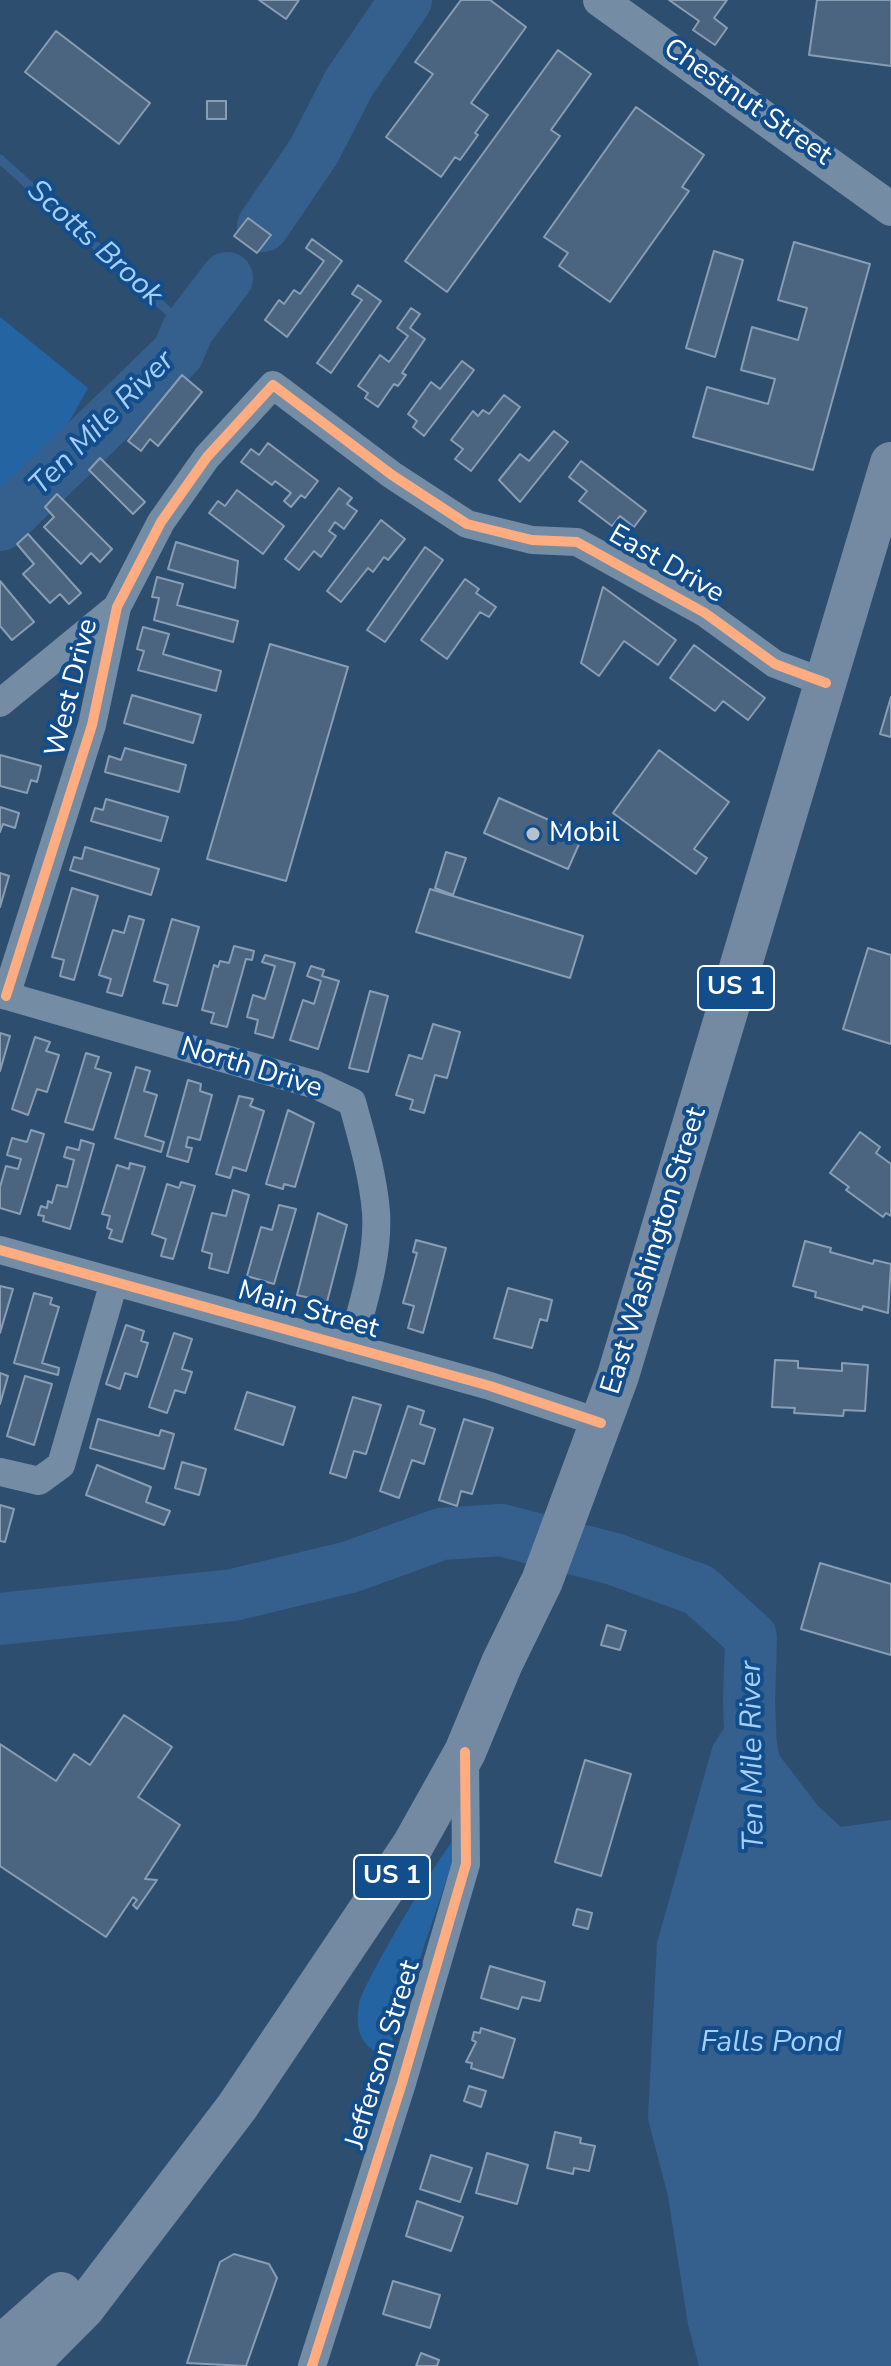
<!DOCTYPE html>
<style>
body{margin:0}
canvas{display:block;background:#2e4e70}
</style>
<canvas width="891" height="2366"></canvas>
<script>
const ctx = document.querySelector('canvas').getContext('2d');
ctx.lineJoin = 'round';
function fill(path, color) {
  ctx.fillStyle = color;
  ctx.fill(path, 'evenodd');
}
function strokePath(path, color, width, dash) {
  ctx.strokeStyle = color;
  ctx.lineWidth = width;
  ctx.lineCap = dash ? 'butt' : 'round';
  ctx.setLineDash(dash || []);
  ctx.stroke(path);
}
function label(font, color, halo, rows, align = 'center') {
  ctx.font = font + ' "Nunito Sans",sans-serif';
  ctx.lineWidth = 8;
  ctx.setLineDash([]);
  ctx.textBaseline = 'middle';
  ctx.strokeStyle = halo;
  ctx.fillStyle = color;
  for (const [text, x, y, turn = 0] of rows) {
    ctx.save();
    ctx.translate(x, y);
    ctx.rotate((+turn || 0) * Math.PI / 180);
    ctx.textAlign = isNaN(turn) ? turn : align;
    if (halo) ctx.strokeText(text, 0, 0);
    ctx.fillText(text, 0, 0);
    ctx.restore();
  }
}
const green = new Path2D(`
 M0 317 88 388 30 492 0 524Z
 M456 1837 459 1843 388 2052 381 2056C360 2043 355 2030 359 2004 361 1987 441 1852 456 1837Z`);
const water = new Path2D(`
 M749 1703H770L779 1755 818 1806 841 1827 891 1820V2366H699L688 2324 668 2196 648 2119 657 1943 713 1745 737 1709Z`);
const stream = new Path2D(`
 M0 159 188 329`);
const river = new Path2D(`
 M263 226 314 151 349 83 406 0
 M0 525 178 353 188 329 227 278
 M0 1619 233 1595 350 1567 441 1534 501 1530 614 1559 699 1590 751 1637 749 1703 752 1773`);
const building = new Path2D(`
 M259 0H299L286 19Z
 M461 0H490L526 27 471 103 488 115 475 133 478 135 460 160 455 157 441 177 386 137 433 74 415 62Z
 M669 0H727L714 18 727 28 715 45 693 30 699 21Z
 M817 0H891V66L809 55Z
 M56 31 150 103 119 144 25 72Z
 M558 50 591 74 551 130 560 136 447 292 405 261Z
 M207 101H226V119H207Z
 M636 107 704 155 682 187 689 191 610 302 559 266 568 253 544 237Z
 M248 218 271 235 257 253 234 236Z
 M312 239 342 261 287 337 265 320 279 300 284 304 294 290 300 294 324 261 306 248Z
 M794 242 870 264 813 470 693 437 707 387 768 404 775 379 741 370 752 327 798 340 807 308 778 300Z
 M714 251 743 260 715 357 686 348Z
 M358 285 381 301 331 373 317 363 362 300 352 294Z
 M411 308 420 314 410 328 425 339 402 373 406 375 398 386 394 384 378 407 365 398 368 393 358 386 380 355 389 362 408 336 397 328Z
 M462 361 474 370 424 436 413 427 417 421 408 414 431 382 440 389Z
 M182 375 202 392 158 446 150 439 141 451 128 441Z
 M504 395 520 407 471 471 455 459 463 449 451 440 473 411 478 416 483 410 489 414Z
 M554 431 568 442 520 502 499 480 520 454 529 461Z
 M268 443 318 481 305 498 301 495 291 507 284 501 291 493 275 481 272 485 241 462 251 449 259 455Z
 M100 458 145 502 133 514 89 470Z
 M581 461 646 511 634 527 620 516 612 526 579 501 587 491 569 477Z
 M339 488 352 498 347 504 357 511 344 529 335 522 329 531 336 536 321 557 314 551 299 570 285 559Z
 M237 490 284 526 263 554 209 513 218 501 225 506Z
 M57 494 112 549 100 562 91 553 81 564 44 527 54 517 45 507Z
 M381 520 405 539 388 560 384 557 373 572 368 568 341 602 327 591Z
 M28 534 81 593 69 604 60 594 50 603 23 574 34 564 17 544Z
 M176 542 238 561 235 588 168 569Z
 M425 547 443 560 385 642 367 630Z
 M157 577 183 584 177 605 238 621 233 642 154 620 159 598 152 597Z
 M465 579 479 589 476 593 496 607 489 617 480 612 447 659 421 640Z
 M0 581 34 622 12 640 0 626Z
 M603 587 676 640 658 665 624 641 599 676 581 663Z
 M143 627 169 634 163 654 221 671 216 691 138 670 144 651 137 649Z
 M270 644 348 667 286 881 207 859Z
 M694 645 765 698 748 720 723 701 715 711 670 678Z
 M132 695 201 715 193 743 124 723Z
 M891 697V737L880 734Z
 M125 748 186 765 179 792 105 772 109 756 121 760Z
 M659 750 729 802 694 849 707 858 696 874 613 813Z
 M0 755 41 766 37 782 31 780 27 793 0 786Z
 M499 798 583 835 568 869 484 833Z
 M106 799 168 817 161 841 91 821 95 808 103 810Z
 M0 807 19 813 15 828 3 824 0 832Z
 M85 847 159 869 151 895 70 870 74 857 82 859Z
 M446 852 466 858 453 895 435 888Z
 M0 873 9 876 0 907Z
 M72 888 98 896 74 980 60 976 64 960 52 957Z
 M430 889 583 936 570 978 416 932Z
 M129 916 144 920 122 996 107 992 111 979 99 975 113 930 124 933Z
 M172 919 199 927 177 1006 163 1003 168 985 154 981Z
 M234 946 254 951 252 960 246 959 227 1027 211 1023 214 1013 202 1010 214 965 218 967 220 961 229 963Z
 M868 948 891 955V1044L843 1029Z
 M265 955 295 963 273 1038 255 1033 258 1020 247 1017 253 995 265 999 275 966 262 962Z
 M311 966 324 970 322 976 339 981 318 1049 290 1040 303 1000 314 1004 321 981 307 976Z
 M370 991 388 996 368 1072 349 1068Z
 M433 1024 460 1032 447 1078 435 1075 424 1113 410 1109 413 1100 396 1095 409 1055 422 1059Z
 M0 1033 10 1036 0 1071Z
 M35 1037 50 1042 46 1051 59 1055 47 1092 37 1089 28 1115 12 1109Z
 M86 1053 99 1057 95 1068 111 1073 93 1130 65 1122Z
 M136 1067 150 1071 144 1091 157 1095 145 1136 164 1142 161 1152 115 1138Z
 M188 1080 201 1084 200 1091 212 1095 200 1140 188 1137 186 1147 192 1148 188 1162 167 1156Z
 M239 1096 253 1099 250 1106 264 1111 246 1171 233 1167 230 1178 216 1174Z
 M288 1110 314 1123 295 1187 284 1184 283 1189 266 1184Z
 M31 1130 44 1134 20 1214 0 1208V1187L6 1166 18 1169 21 1159 7 1155 12 1138 27 1142Z
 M860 1132 880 1147 876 1153 891 1164V1216L886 1213 883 1217 846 1190 849 1187 830 1173Z
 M81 1140 94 1144 70 1229 43 1221 44 1216 38 1215 41 1206 47 1208 48 1201 52 1203 57 1185 67 1187 74 1160 64 1157 67 1147 79 1150Z
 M130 1163 145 1167 122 1242 109 1238 112 1230 107 1228 110 1216 102 1214 117 1165 129 1169Z
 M181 1182 195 1186 173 1259 161 1256 166 1239 152 1234 167 1184 179 1188Z
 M233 1190 249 1195 228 1273 209 1268 212 1254 202 1251 212 1213 226 1216Z
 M279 1205 296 1209 274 1284 247 1276 261 1227 272 1230Z
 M318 1213 347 1225 327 1302 297 1295Z
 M416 1240 446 1248 423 1333 408 1328 414 1306 403 1303 417 1253 413 1252Z
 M805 1241 831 1248 830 1252 873 1264 874 1260 891 1264 888 1313 863 1306 862 1310 815 1297 816 1292 793 1286Z
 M0 1286 13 1289 0 1333Z
 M508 1288 552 1300 547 1321 540 1319 532 1348 494 1338Z
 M34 1293 52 1298 50 1304 59 1307 42 1363 59 1368 58 1375 14 1363Z
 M126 1325 144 1331 141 1341 148 1343 137 1377 125 1373 120 1389 106 1384Z
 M174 1333 192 1339 182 1369 192 1372 185 1393 175 1390 167 1413 149 1407Z
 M775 1360 798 1361V1368L842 1371V1363L868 1365 865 1411 844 1410 843 1416 794 1413 795 1408 772 1407Z
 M0 1373 8 1376 0 1404Z
 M25 1376 52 1384 34 1445 7 1436Z
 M247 1392 295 1407 283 1445 235 1429Z
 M353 1397 381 1405 366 1454 354 1451 346 1478 330 1473Z
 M408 1406 424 1411 420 1424 435 1429 424 1464 412 1460 399 1498 380 1491Z
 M98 1419 159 1436 161 1430 174 1434 164 1469 90 1448Z
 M464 1419 493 1428 472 1494 461 1491 457 1506 439 1500Z
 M182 1462 206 1469 199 1495 175 1488Z
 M97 1465 151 1487 146 1502 170 1511 164 1525 86 1495Z
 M0 1505 14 1509 5 1542 0 1541Z
 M820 1563 891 1584V1655L801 1629Z
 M607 1625 626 1631 620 1650 601 1645Z
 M124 1715 172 1747 138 1797 180 1825 145 1879 157 1880 137 1909 133 1905 137 1900 133 1897 106 1937 0 1866V1744L56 1781 74 1754 90 1765Z
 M585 1760 631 1774 601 1876 555 1862Z
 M577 1909 592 1913 588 1929 573 1925Z
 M490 1966 545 1982 540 2001 522 1997 518 2009 481 1998Z
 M481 2028 515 2039 503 2078 471 2068 472 2063 466 2062 476 2042 472 2040 474 2032 480 2033Z
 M469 2086 486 2091 481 2107 464 2101Z
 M555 2132 581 2138 580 2143 595 2146 589 2171 574 2168 573 2174 547 2168Z
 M487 2153 528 2165 517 2204 476 2193Z
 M431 2155 472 2168 460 2202 420 2189Z
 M417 2201 463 2217 451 2251 406 2236Z
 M234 2254 269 2264 277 2278 246 2366 187 2363 220 2262Z
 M393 2281 440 2295 430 2328 383 2314Z
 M421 2353 439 2360 437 2366H416Z`);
const minor = new Path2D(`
 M0 703 117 607
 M0 994 316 1085 352 1102C362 1138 373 1175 376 1212 379 1257 362 1306 351 1348
 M6 996 92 725 117 607 161 522 207 457 273 385 392 475 467 524 532 540 577 542 705 613 775 664 826 683
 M0 1250 490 1386 601 1423
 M0 1472 39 1481 61 1465 114 1282
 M312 2366 402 2083 466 1864 465 1758`);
const tertiary = new Path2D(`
 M600 0 891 209`);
const primary = new Path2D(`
 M0 2347 61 2293
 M26 2366 83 2309 237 2107 413 1845 465 1752 502 1663 542 1581 618 1376 891 463`);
const cycleway = new Path2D(`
 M6 996 92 725 117 607 161 522 207 457 273 385 392 475 467 524 532 540 577 542 705 613 775 664 826 683
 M0 1250 490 1386 601 1423
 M312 2366 402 2083 466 1864 465 1752`);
const markers = [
 [533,834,8,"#b6c1cd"]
];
const shields = [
 [736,988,76],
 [392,1877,76]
];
const shieldNames = [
 ["US 1",736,988],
 ["US 1",392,1877]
];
const streetNames = [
 ["Chestnut Street",747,103,35],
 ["East Drive",666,565,30],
 ["West Drive",73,688,-76],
 ["North Drive",251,1069,17],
 ["East Washington Street",655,1251,-73],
 ["Main Street",308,1311,16],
 ["Jefferson Street",384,2055,-73]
];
const poiNames = [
 ["Mobil",549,834]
];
const waterNames = [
 ["Scotts Brook",94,244,42],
 ["Ten Mile River",103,424,-45],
 ["Ten Mile River",754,1756,-91],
 ["Falls Pond",771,2044]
];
fill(green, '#2564a3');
fill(water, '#35608d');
strokePath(stream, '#35608d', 9);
strokePath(river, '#35608d', 52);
fill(building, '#4b6580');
strokePath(building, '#899db3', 2);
strokePath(minor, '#758ca5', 28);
strokePath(tertiary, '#758ca5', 34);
strokePath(primary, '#748aa3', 42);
strokePath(cycleway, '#ffac80', 10);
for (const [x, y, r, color] of markers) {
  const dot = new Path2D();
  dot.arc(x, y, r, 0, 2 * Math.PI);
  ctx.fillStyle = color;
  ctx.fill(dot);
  strokePath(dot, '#124d8c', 3);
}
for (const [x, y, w] of shields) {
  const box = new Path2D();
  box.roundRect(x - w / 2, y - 22, w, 44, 6);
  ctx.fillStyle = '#124d8c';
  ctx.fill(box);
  strokePath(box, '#fff', 2);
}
label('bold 26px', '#fff', null, shieldNames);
label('28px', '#fff', '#124d8c', streetNames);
label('28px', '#fff', '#124d8c', poiNames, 'left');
label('italic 30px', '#a5cff8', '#124d8c', waterNames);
</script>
